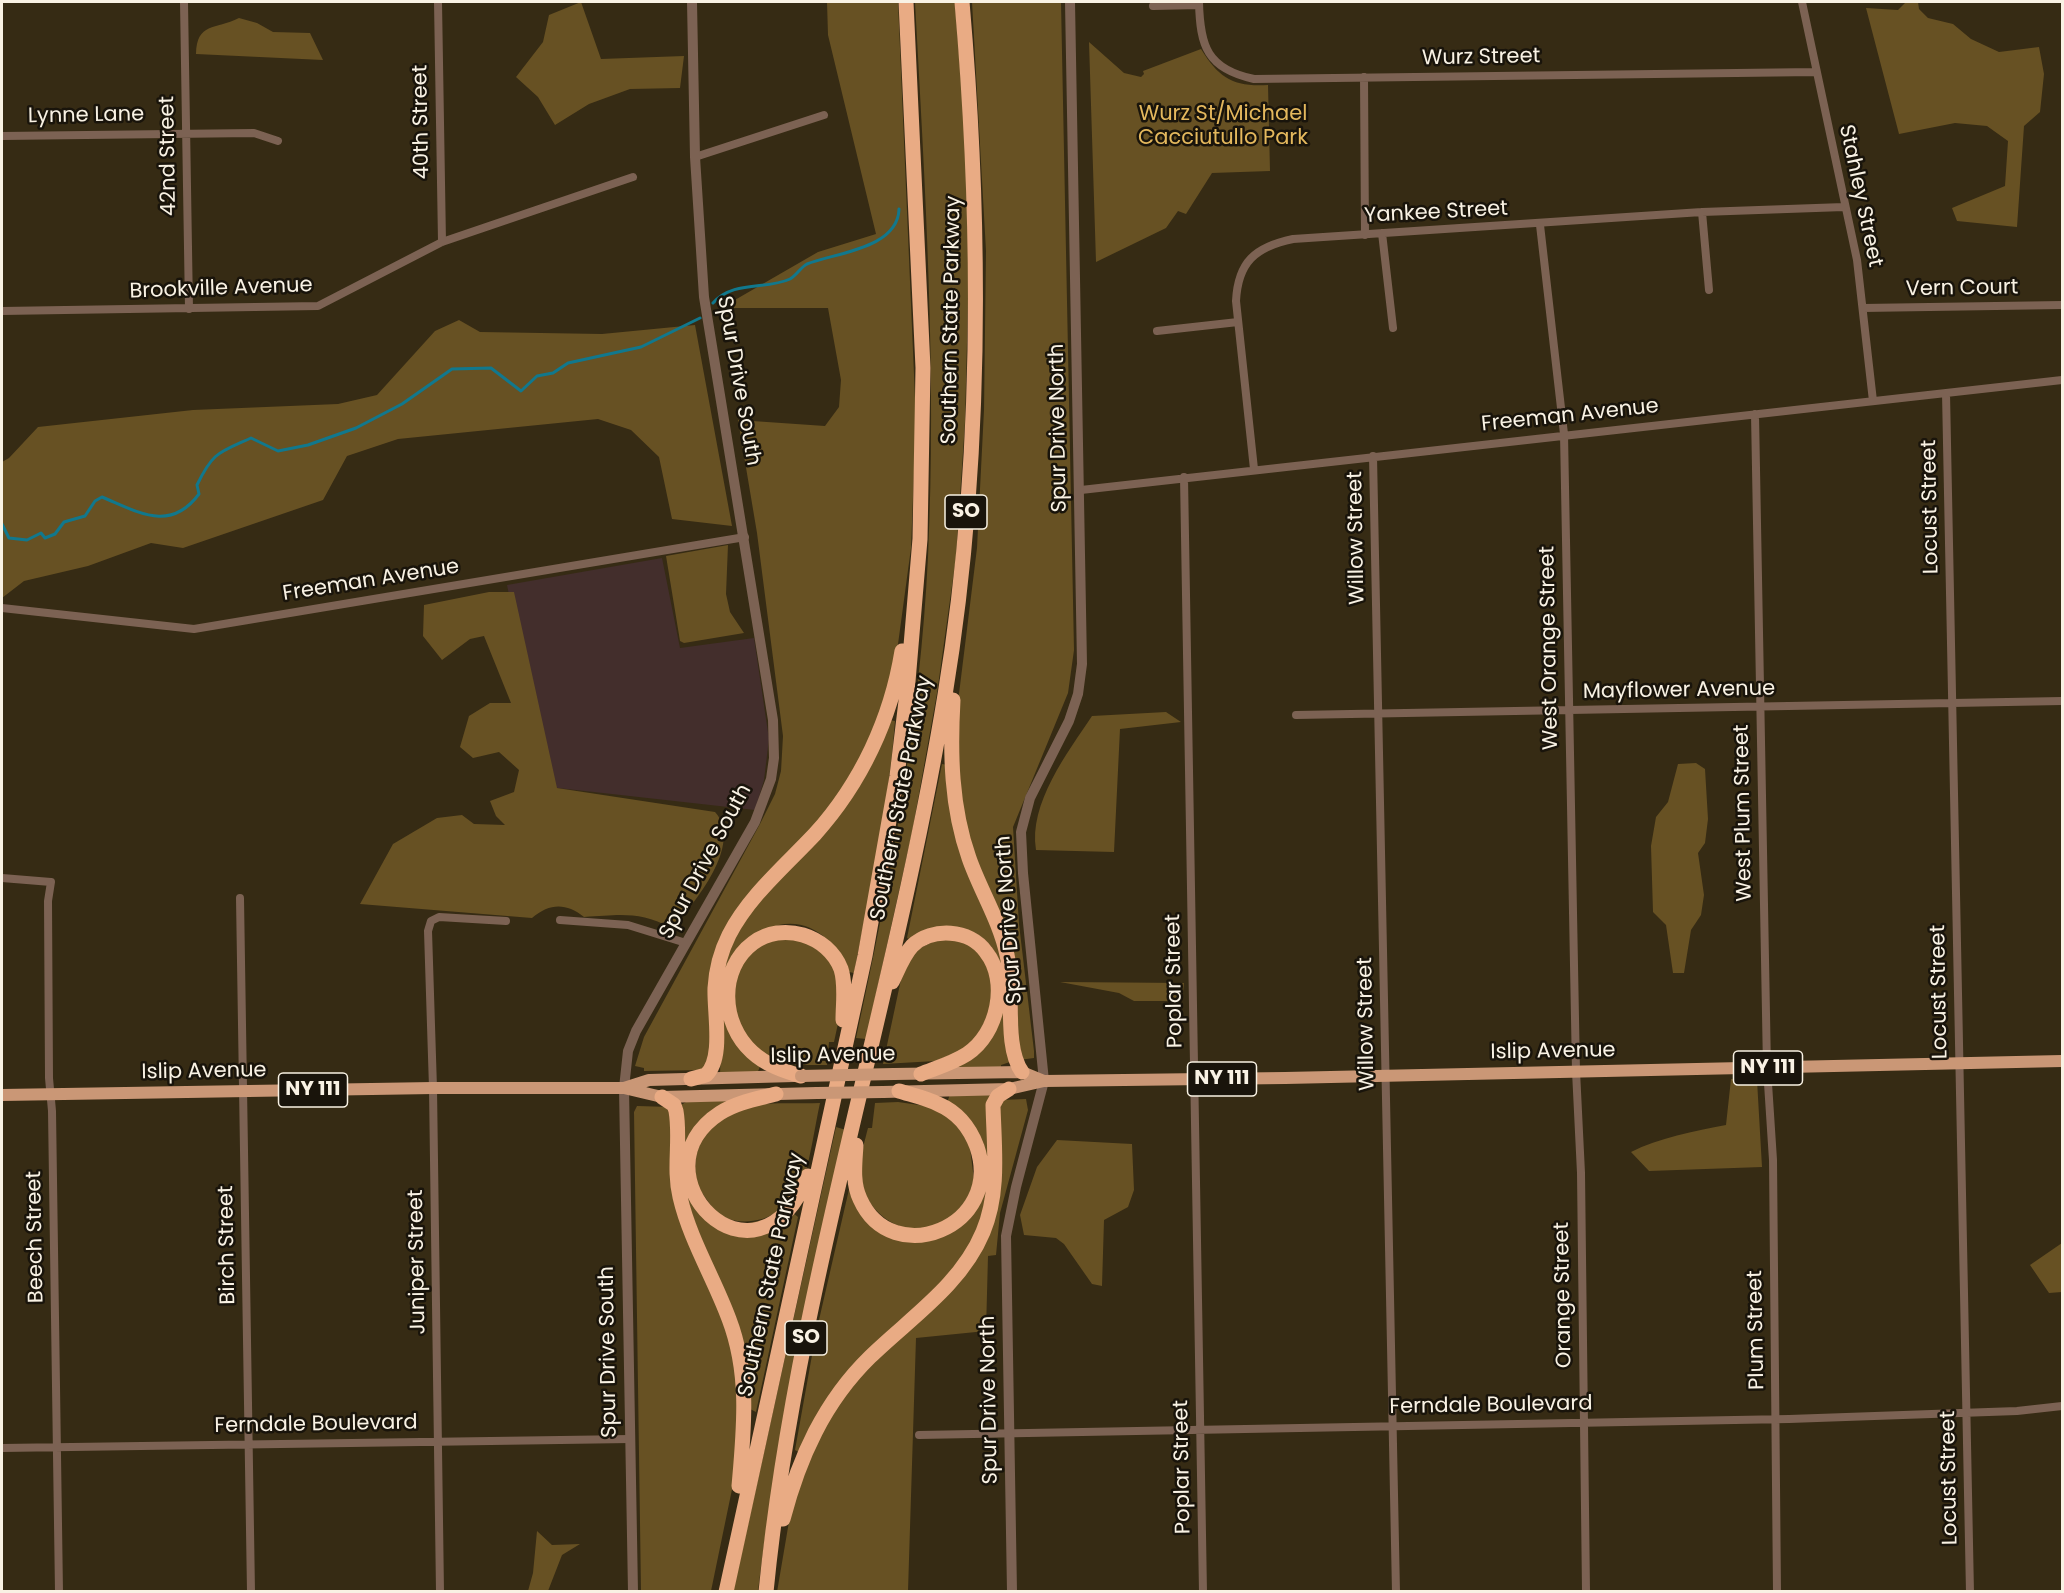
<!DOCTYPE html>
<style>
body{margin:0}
#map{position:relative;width:2064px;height:1593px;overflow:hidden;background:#362b14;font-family:Poppins,sans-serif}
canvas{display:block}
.frame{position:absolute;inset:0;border:3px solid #f9f2e4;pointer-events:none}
</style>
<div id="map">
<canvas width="2064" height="1593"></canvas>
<div class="frame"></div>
</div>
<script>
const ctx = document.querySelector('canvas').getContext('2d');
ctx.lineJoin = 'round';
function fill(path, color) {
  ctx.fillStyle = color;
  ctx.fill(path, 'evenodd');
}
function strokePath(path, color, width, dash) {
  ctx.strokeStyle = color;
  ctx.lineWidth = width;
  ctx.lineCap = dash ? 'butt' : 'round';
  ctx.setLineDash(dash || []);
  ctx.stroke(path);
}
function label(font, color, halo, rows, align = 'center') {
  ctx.font = font + ' Poppins,sans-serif';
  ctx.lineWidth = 5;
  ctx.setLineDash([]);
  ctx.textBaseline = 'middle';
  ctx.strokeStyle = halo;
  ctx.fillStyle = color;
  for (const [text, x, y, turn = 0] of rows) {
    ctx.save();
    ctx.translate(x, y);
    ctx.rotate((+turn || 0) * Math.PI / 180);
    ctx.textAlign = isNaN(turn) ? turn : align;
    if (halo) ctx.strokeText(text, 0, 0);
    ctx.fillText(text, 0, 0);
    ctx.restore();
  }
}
const industrial = new Path2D(`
 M662 558 680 648 754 638 769 739 764 780 755 810 549 787 507 585Z`);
const green = new Path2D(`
 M581 2 601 59 684 56 680 88 630 89 589 104 555 125 538 97 516 77 543 42 549 15Z
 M827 2H898L916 421 911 548 896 659 882 713 863 757 831 808 727 930 712 1062 704 1070 644 1071V1068L635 1066 644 1037 760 824 775 794 781 771 783 736 757 533 738 420 825 426 839 407 841 380 828 308H721L818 252 876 234 828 35Z
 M915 2H955L968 170V302L965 422 956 557 937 693 912 833 866 1039 856 1038C891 879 920 719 928 557 937 372 925 186 915 2Z
 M972 2H1061L1074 650 1068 693 1013 827 1019 924 1034 1051V1058L1019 1060 1017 978 963 819 956 762 957 710 977 548 984 410 986 251Z
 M1906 2H1918L1919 9 1928 18 1953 24 1971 39 1999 52 2039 47 2044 74 2040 112 2024 126 2017 227 1957 221 1952 208 2005 186 2008 141 1987 126 1955 123 1899 134 1866 8 1898 10Z
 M239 18 257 23 273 32 310 33 323 60 196 54C197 22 215 30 239 18Z
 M1089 42 1124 73 1141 77 1144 74 1143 71 1201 49C1219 78 1233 87 1268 85L1270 171 1212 173 1186 214 1178 211 1166 228 1096 262Z
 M459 320 480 332 602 334 695 325 732 526 672 519 659 457 631 430 598 419 398 439 347 456 323 500 183 548 151 543 88 566 24 581 2 598V462L9 458 38 427 193 410 338 404 377 395 435 331Z
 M728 545 726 594 730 612 744 633 684 643 680 641 666 556Z
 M489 592H514L557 788 715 812C744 844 694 904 672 928 638 911 621 915 584 917 566 903 550 903 532 918L360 904 393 844 437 818 462 815 474 824 505 825 496 816 490 801 514 792 519 770 499 752 473 758 460 747 469 716 490 703H511L484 636 470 639 442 660 423 636 424 605Z
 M1166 712 1181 722 1120 729 1114 852 1036 850C1028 804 1068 752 1092 716Z
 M889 720 895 721C889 806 870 890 854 973L849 972C837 944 813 918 779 925 770 927 761 933 752 937L724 1002 761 1064 757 1074 720 1075 723 971 730 944 748 913 827 826Z
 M1696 763 1705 769 1708 819 1705 843 1698 853 1704 895 1701 915 1691 930 1684 973H1673L1666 925 1653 912 1651 846 1656 817 1668 802 1678 764Z
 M942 764 948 765C950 845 990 893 1006 966 1013 996 1010 1031 1010 1062L1001 1065V1068L937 1071C954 1066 969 1060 982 1048 990 1041 995 1030 998 1020 1022 957 974 902 911 940L907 938Z
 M795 935 834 961 842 1005 834 1042H829L827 1065H796L771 1057 769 1059C763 1053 753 1048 748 1040 724 1007 729 954 771 937 778 935 788 935 795 935Z
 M947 935 983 952 995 975V1004L970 1047 936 1061 883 1064 903 970 914 951Z
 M1060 982 1184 983 1182 1001H1134L1119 993Z
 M1731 1079 1757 1080 1762 1167 1649 1171 1631 1152C1658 1138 1695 1131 1726 1125Z
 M988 1092 992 1099 988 1202 974 1240 960 1264 877 1344 800 1453 795 1450 816 1333 850 1185 885 1231 947 1233 988 1173 947 1103 950 1094Z
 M728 1098 729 1103 711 1112 685 1169 727 1228 793 1213 798 1217 756 1412 750 1409 684 1193 681 1105 686 1102Z
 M1026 1099 1028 1110 1000 1213 996 1255 988 1256 986 1331 916 1338 908 1591 777 1592 793 1498 807 1459 845 1392 988 1231 1001 1100Z
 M898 1102 940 1108 969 1140 975 1188C966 1199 957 1216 946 1224 942 1226 936 1227 932 1228 900 1235 870 1215 861 1183 857 1167 864 1144 868 1128H872L875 1103Z
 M820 1103C815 1125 809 1170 800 1188 793 1201 776 1215 762 1219 685 1240 664 1119 756 1105 777 1102 800 1104 820 1103Z
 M637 1106 671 1107 673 1154 720 1300 740 1386 736 1470 711 1591H641L634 1112Z
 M836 1127 846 1130C811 1283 777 1435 758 1591L733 1592Z
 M1057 1140 1132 1144 1134 1190 1128 1207 1104 1220 1102 1286 1092 1284 1064 1244 1056 1238 1024 1235 1020 1215 1037 1167Z
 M2062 1243V1292L2049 1293 2030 1265Z
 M537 1531 552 1545 580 1544 562 1555 548 1591H528L533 1573Z`);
const stream = new Path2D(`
 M713 303C733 280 767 290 790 279 797 275 801 267 807 264 834 253 898 249 899 209
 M2 524 9 538 27 540 41 533 45 538 55 534 64 522 85 516 95 501 102 497C138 512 170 533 199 494L197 485C213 452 218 453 251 438L278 451 308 445 356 428 402 404 452 369 491 368 521 391 537 376 553 373 568 363 641 347 700 318`);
const minor = new Path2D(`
 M184 2 189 309
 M438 2 442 242
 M1199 2C1200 46 1207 69 1254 79L1816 72
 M1802 2 1857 260 1873 401
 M1153 6 1199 5
 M1364 77 1365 235
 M2 136 254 133 278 141
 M695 157 824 115
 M1702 212 1709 290
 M1540 225 1564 434 1576 1071 1581 1173 1586 1592
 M1382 233 1393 328
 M1863 308 2062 305
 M2 311 318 306 442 242 633 177
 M1157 331 1238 322
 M1946 393 1970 1592
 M1755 414 1767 1068 1773 1160 1777 1592
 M1373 456 1396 1592
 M1254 469 1236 301C1238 262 1255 247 1293 239L1702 212 1844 207
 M1184 477 1203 1592
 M1081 490 2062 380
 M2 608 194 629 745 537
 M1296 715 2062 701
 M2 878 51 882 48 901 49 1078 52 1111 59 1592
 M240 898 251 1592
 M560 920 628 925 686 943
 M919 1435 1789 1419 2017 1411 2062 1406
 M2 1448 630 1439
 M440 1592 433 1088 428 931 431 921 439 917 506 921`);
const tertiary = new Path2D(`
 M633 1592 624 1088 628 1051 636 1031 755 822 771 779 774 758 773 720 704 297 695 157 692 2
 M1012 1592 1006 1236 1016 1187 1044 1081 1023 873 1021 832 1030 798 1069 721 1078 694 1082 664 1070 2`);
const primary = new Path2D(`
 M894 1074 1022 1072 1044 1081
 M624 1088 649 1080 794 1076
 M883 1092 1009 1089 1044 1081 1285 1078 2062 1061
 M2 1095 433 1088H624L662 1097 817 1093`);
const motorway = new Path2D(`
 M953 700C950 753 951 807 969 858 980 890 1000 921 1007 955 1015 989 1003 1045 1022 1072
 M892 982C898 970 903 956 912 946 932 927 970 929 986 952 1009 981 998 1034 967 1054 953 1063 936 1068 921 1074
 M801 1076C784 1071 766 1065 752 1052 721 1024 718 969 753 943 782 921 828 935 841 969 846 985 843 1003 843 1020
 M691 1079 706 1075C724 1058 714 1013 715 988 716 970 721 951 729 935 749 896 785 866 815 834 861 783 891 719 902 651
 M776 1094C757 1099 737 1102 720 1113 629 1172 755 1305 808 1176
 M662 1097 674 1105 676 1111C681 1139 673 1168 680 1197 690 1240 714 1278 729 1319 750 1374 744 1429 739 1486
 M856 1145C855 1163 852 1182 860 1199 892 1271 1004 1227 977 1147 970 1128 957 1112 938 1104 926 1098 912 1095 899 1091
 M783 1519C799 1458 824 1402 870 1357 910 1318 961 1285 983 1232 1000 1192 994 1147 993 1105L998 1096 1009 1089
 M726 1592 865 956 897 776 907 693 920 539 923 368 906 2
 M766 1592C796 1288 896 996 945 695 983 466 982 232 962 2`);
const primaryBridge = new Path2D(`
 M801 1076 894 1074
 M817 1093 883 1092`);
const shields = [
 [966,512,42],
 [1768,1068,69],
 [1222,1079,69],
 [313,1090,69],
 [806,1338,42]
];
const shieldNames = [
 ["SO",966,512],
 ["NY 111",1768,1068],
 ["NY 111",1222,1079],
 ["NY 111",313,1090],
 ["SO",806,1338]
];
const streetNames = [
 ["Wurz Street",1481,58,-1],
 ["Lynne Lane",86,116,-1],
 ["40th Street",422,122,-91],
 ["42nd Street",169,156,-91],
 ["Stahley Street",1860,196,78],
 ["Yankee Street",1436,213,-3],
 ["Brookville Avenue",221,289,-2],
 ["Vern Court",1962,289,-1],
 ["Southern State Parkway",952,320,-89],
 ["Spur Drive South",738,381,80],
 ["Freeman Avenue",1570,416,-6],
 ["Spur Drive North",1059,428,-91],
 ["Locust Street",1931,507,-91],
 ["Willow Street",1357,538,-91],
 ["Freeman Avenue",371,581,-9],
 ["West Orange Street",1550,648,-91],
 ["Mayflower Avenue",1679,691,-1],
 ["Southern State Parkway",902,798,-79],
 ["West Plum Street",1744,813,-91],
 ["Spur Drive South",706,862,-62],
 ["Spur Drive North",1010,920,-94],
 ["Poplar Street",1175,981,-91],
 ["Locust Street",1940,992,-91],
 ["Willow Street",1367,1024,-91],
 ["Islip Avenue",1553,1052,-1],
 ["Islip Avenue",833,1056,-1],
 ["Islip Avenue",204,1072,-1],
 ["Beech Street",36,1237,-91],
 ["Birch Street",228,1245,-91],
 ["Juniper Street",418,1262,-91],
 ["Southern State Parkway",772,1275,-78],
 ["Orange Street",1564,1295,-91],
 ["Plum Street",1757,1330,-91],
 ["Spur Drive South",609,1352,-91],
 ["Spur Drive North",990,1400,-91],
 ["Ferndale Boulevard",1491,1406,-1],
 ["Ferndale Boulevard",316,1425,-1],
 ["Poplar Street",1183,1467,-91],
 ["Locust Street",1950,1478,-91]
];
const parkNames = [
 ["Wurz St/Michael",1223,115],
 ["Cacciutullo Park",1223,139]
];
fill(industrial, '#432e2c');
fill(green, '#675123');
strokePath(stream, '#11788d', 3);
strokePath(minor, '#7c6253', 8);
strokePath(tertiary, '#7c6253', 10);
strokePath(primary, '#ca9776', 12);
strokePath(motorway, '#e9ab84', 15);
strokePath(primaryBridge, '#ca9776', 12);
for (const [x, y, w] of shields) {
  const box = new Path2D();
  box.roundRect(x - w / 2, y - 17, w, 34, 4.5);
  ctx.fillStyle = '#19140b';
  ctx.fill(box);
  strokePath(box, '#f9f2e4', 1.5);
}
label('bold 20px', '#f9f2e4', null, shieldNames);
label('21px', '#f9f2e4', '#19140b', streetNames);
label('21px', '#e4b85d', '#19140b', parkNames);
</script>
